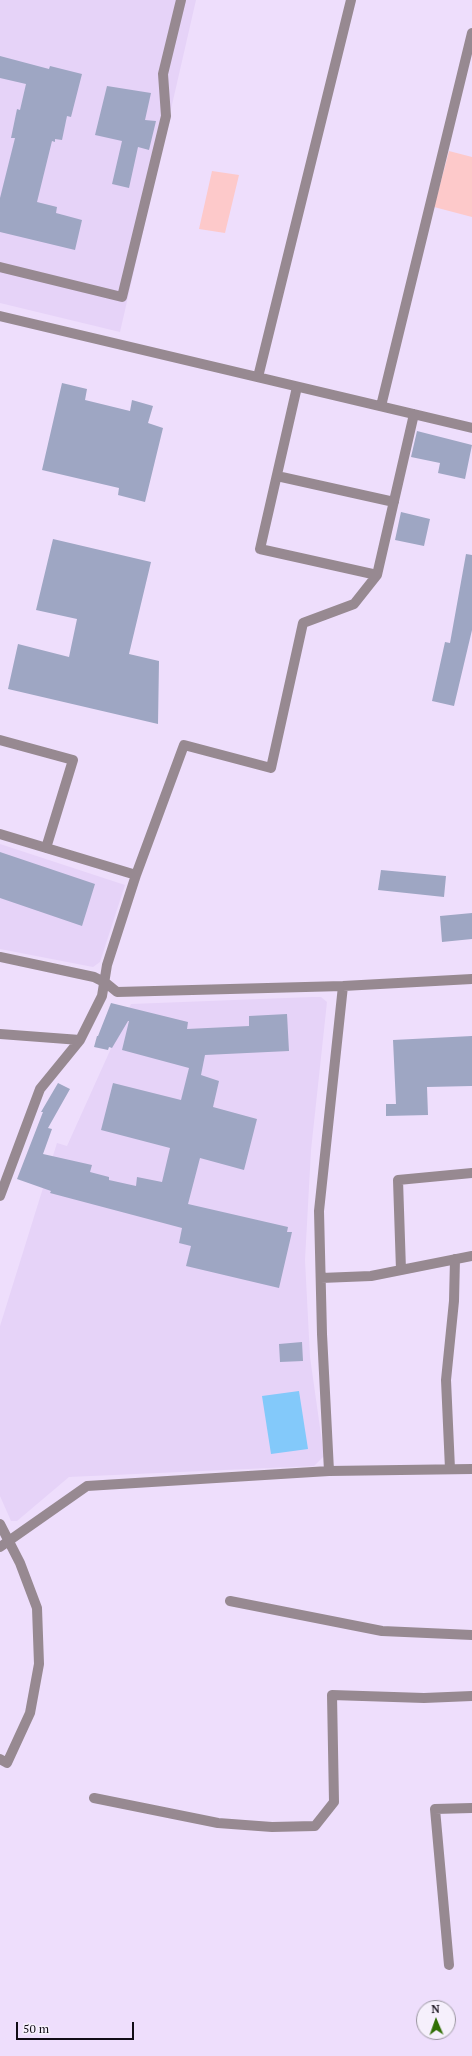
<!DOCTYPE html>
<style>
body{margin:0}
#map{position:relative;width:472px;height:2056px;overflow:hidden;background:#eedefc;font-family:"PT Serif",serif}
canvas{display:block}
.north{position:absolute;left:416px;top:2000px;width:40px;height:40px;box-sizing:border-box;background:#f6f0fc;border:1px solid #9a95a0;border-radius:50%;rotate:358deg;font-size:11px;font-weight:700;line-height:16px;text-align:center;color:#110c16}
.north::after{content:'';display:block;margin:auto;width:14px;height:18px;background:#306f04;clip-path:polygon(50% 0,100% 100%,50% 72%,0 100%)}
.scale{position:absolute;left:16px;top:2022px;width:118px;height:18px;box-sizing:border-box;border:2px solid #110c16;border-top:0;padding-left:5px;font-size:12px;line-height:14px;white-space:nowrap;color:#110c16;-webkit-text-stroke:3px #f6f0fc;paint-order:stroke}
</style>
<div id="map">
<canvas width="472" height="2056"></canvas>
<div class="north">N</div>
<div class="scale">50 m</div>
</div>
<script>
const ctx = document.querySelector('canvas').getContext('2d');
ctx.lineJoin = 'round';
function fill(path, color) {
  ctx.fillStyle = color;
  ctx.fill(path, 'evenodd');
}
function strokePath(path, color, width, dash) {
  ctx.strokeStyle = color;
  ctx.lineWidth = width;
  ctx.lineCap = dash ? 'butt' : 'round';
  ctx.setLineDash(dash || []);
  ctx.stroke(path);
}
const built = new Path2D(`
 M0 0H196L120 332 0 303Z
 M0 844 125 885 100 962 93 967 0 949Z
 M312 997H321L327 1002 311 1150 305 1260 310 1357 324 1456 314 1466 69 1477 17 1521H11L0 1496V1326L57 1143 67 1146 131 1004Z`);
const green = new Path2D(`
 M449 151 472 157V217L434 207Z
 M212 171 239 175 225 233 199 229Z`);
const water = new Path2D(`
 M299 1391 308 1449 271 1454 262 1396Z`);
const building = new Path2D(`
 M0 56 49 69 50 66 82 74 71 117 67 116 62 140 55 139V142L52 141 37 202 57 207 56 213 82 220 75 250 0 232V198L15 138H11L17 109 20 110 26 84 0 78Z
 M107 86 151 93 145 120 156 121 149 150 138 147 129 188 112 184 122 141 95 135Z
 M62 383 87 389 85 400 130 411 132 400 153 406 148 423 163 428 145 502 118 495 119 488 42 470Z
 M417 431 472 445 465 479 438 473 440 463 411 457Z
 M401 512 430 519 424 546 395 540Z
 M53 539 151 562 129 654 159 661 158 724 8 689 18 644 69 657 77 619 36 610Z
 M466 554 472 555V630L454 706 432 701 445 642 450 643Z
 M0 852 95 884 82 926 0 898Z
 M381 870 446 876 444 897 378 890Z
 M472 913V939L442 942 440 916Z
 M111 1003 188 1022 187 1029 249 1026V1016L287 1014 289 1051 205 1055 201 1075 219 1081 213 1107 257 1119 244 1170 200 1158 188 1204 288 1227 287 1232H292L279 1288 186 1266 191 1246 179 1243 182 1228 50 1193 51 1191 17 1179 43 1112H41L58 1083 70 1089 48 1128 52 1129 43 1154 92 1165 90 1172 109 1177V1180L136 1186 137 1177 162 1182 170 1148 101 1130 113 1083 181 1100 189 1068 122 1050 129 1021H128L112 1048 109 1047 108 1050 94 1047 97 1036H98Z
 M472 1036V1086L427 1087 428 1115 386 1116V1104H396L393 1040Z
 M302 1342 303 1361 280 1362 279 1344Z`);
const minor = new Path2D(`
 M0 267 122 297 166 116 163 74 181 0
 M0 316 472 428
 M258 377 351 0
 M297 387 260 549 377 575
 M381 406 472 33
 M277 476 394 502
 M0 740 73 760 46 848
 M0 834 136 875
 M0 957 94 977 106 983 117 992 343 986 472 979
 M0 1034 80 1040
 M0 1196 40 1089 80 1040 102 996 107 965 136 875 184 745 271 768 303 623 354 604 377 575 414 414
 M401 1270 398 1180 472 1173
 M321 1278 371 1276 472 1256
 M450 1469 446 1380 454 1301 455 1259
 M329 1471 322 1334 319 1211 343 986
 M0 1524 20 1563 37 1608 39 1664 30 1713 7 1763 0 1759
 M0 1547 87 1486 329 1471 472 1469
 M230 1601 382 1631 472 1635
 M94 1798 218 1823 272 1827 315 1826 334 1802 332 1695 424 1698 472 1696
 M449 1965 435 1809 472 1808`);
fill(built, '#e6d3f8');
fill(green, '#fdc9ca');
fill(water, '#83c9fa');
fill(building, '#9ea6c3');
strokePath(minor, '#978991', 10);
</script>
